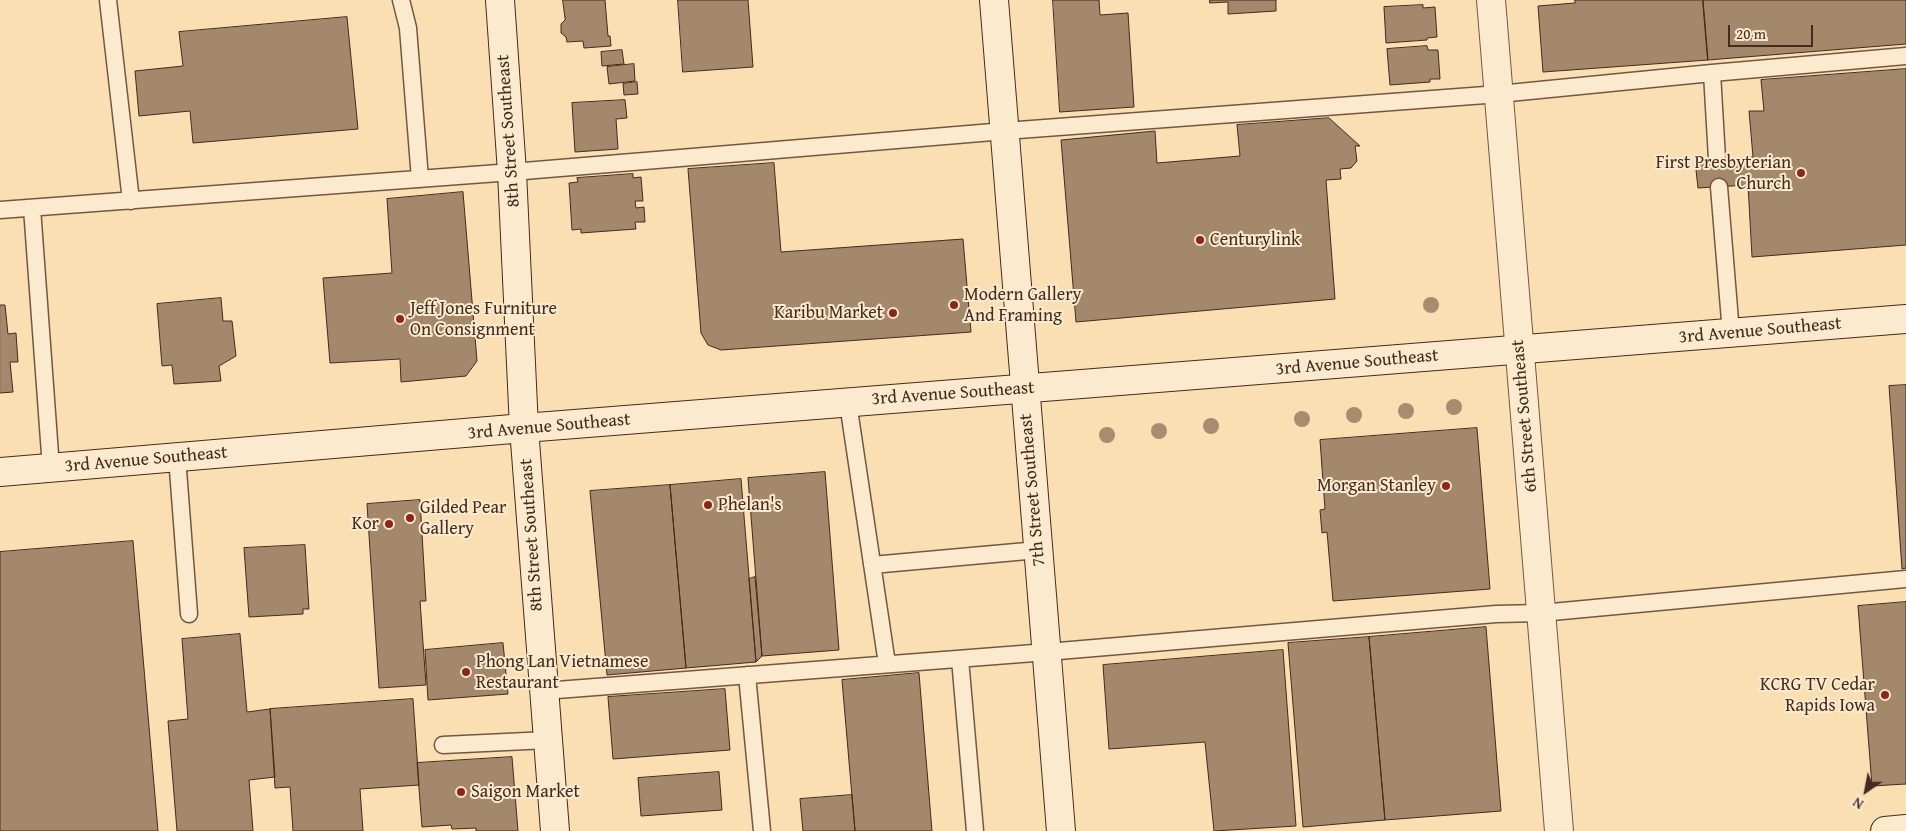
<!DOCTYPE html>
<style>
body{margin:0}
#map{position:relative;width:1906px;height:831px;overflow:hidden;background:#fadfb3;font-family:"Gentium Book Plus",serif}
canvas{display:block}
.north{position:absolute;left:1841px;top:766px;width:50px;height:50px;-webkit-text-stroke:4px #fceace;paint-order:stroke;rotate:213deg;font-size:14px;font-weight:700;line-height:20px;text-align:center;color:#452a1e}
.north::after{content:'';display:block;margin:auto;width:18px;height:22px;background:#452a1e;clip-path:polygon(50% 0,100% 100%,50% 72%,0 100%)}
.scale{position:absolute;left:1728px;top:25px;width:85px;height:22px;box-sizing:border-box;border:2px solid #452a1e;border-top:0;padding-left:6px;font-size:15px;line-height:18px;white-space:nowrap;color:#452a1e;-webkit-text-stroke:4px #fceace;paint-order:stroke}
</style>
<div id="map">
<canvas width="1906" height="831"></canvas>
<div class="north">N</div>
<div class="scale">20 m</div>
</div>
<script>
const ctx = document.querySelector('canvas').getContext('2d');
ctx.lineJoin = 'round';
function fill(path, color) {
  ctx.fillStyle = color;
  ctx.fill(path, 'evenodd');
}
function strokePath(path, color, width, dash) {
  ctx.strokeStyle = color;
  ctx.lineWidth = width;
  ctx.lineCap = dash ? 'butt' : 'round';
  ctx.setLineDash(dash || []);
  ctx.stroke(path);
}
function label(font, color, halo, rows, align = 'center') {
  ctx.font = font + ' "Gentium Book Plus",serif';
  ctx.lineWidth = 4;
  ctx.setLineDash([]);
  ctx.textBaseline = 'middle';
  ctx.strokeStyle = halo;
  ctx.fillStyle = color;
  for (const [text, x, y, turn = 0] of rows) {
    ctx.save();
    ctx.translate(x, y);
    ctx.rotate((+turn || 0) * Math.PI / 180);
    ctx.textAlign = isNaN(turn) ? turn : align;
    if (halo) ctx.strokeText(text, 0, 0);
    ctx.fillText(text, 0, 0);
    ctx.restore();
  }
}
const building = new Path2D(`
 M563 0H605L608 36H610L611 46 584 48 583 41 567 42 566 37 561 33V24L565 20Z
 M678 0H748L753 67 683 72Z
 M1053 0H1099L1100 15 1128 13 1134 107 1060 112Z
 M1210 0H1276V11L1228 14V2L1210 3Z
 M1575 0H1703L1708 60 1543 72 1538 6 1575 3Z
 M1703 0H1906V44L1708 60Z
 M1423 5V8L1435 7 1437 37 1427 38V40L1386 43 1384 7Z
 M347 17 358 129 193 143 190 111 139 116 135 71 183 66 179 32Z
 M1427 46 1428 50H1438L1440 79H1430V82L1390 85 1387 49Z
 M622 50 624 64 602 66 601 52Z
 M634 64 635 81 609 84 607 67Z
 M1906 69V245L1752 257 1748 185 1698 188 1695 161 1753 157 1749 111H1764L1761 80Z
 M637 82 638 94 624 95 623 84Z
 M625 100 627 118 616 119 618 149 575 152 572 103Z
 M1329 118 1360 146H1355L1357 161 1351 168 1340 169 1341 179 1326 180 1335 299 1076 322 1061 140 1155 131 1157 163 1240 156 1237 125Z
 M774 163 781 252 963 239 971 332 721 350 708 345 701 333 688 169Z
 M633 174V178L641 177 643 201H635L636 208 644 207 645 222H635L636 229 581 233V229L572 230 569 183 578 182 577 178Z
 M463 192 477 361 466 376 401 382 400 359 330 363 323 278 392 273 387 199Z
 M221 298 223 321H232L236 356 219 366 221 381 174 384 172 365 162 366 157 304Z
 M0 305H5L8 334 16 333 18 362H10L13 392 0 393Z
 M1906 385V568L1902 569 1889 386Z
 M1477 428 1490 589 1333 601 1327 532 1322 533 1320 510 1325 509 1320 440Z
 M825 472 839 650 762 656 748 478Z
 M741 479 756 662 686 668 670 485Z
 M670 485 686 668 607 675 590 491Z
 M420 500 426 601H420L426 685 379 688 367 504Z
 M133 541 158 831H0V552Z
 M305 545 309 609H303V614L249 617 244 548Z
 M755 577 762 656 756 662 749 579Z
 M1906 602V784L1872 786 1858 606Z
 M1486 627 1501 811 1385 820 1369 637Z
 M240 634 247 712 270 709 275 777 249 780 253 831H177L168 721 188 719 182 639Z
 M1369 637 1385 820 1303 827 1288 643Z
 M503 643 508 694 428 700 425 650Z
 M1283 650 1296 826 1214 831 1205 742 1109 749 1103 665Z
 M919 673 932 831H855L842 680Z
 M725 689 730 750 613 759 608 697Z
 M413 699 419 785 360 789 363 831H293L290 787 275 788 270 709Z
 M512 757 518 831H476V828L452 829 451 825 422 827 417 763Z
 M719 772 722 810 641 816 638 778Z
 M852 795 855 831H803L800 799Z`);
const service = new Path2D(`
 M108 0 131 201
 M401 0 408 28 420 179
 M1712 73 1717 159
 M1719 187 1731 333
 M32 208 51 468
 M0 210 512 172 1005 131 1499 94 1712 73 1906 56
 M848 403 887 664
 M177 457 189 614
 M872 565 1038 550
 M960 659 975 831
 M747 675 762 831
 M544 691 1047 652 1496 614 1541 613 1906 579
 M443 745 548 740`);
const minor = new Path2D(`
 M1491 0 1559 831`);
const secondary = new Path2D(`
 M500 0 512 172 524 428 555 831
 M994 0 1061 831
 M0 472 524 428 1906 319
 M1885 831 1906 829`);
const trees = [
 [1431,305],
 [1454,407],
 [1406,411],
 [1354,415],
 [1302,419],
 [1211,426],
 [1159,431],
 [1107,435]
];
const markers = [
 [1801,173,5,"#8f2418"],
 [1200,240,5,"#8f2418"],
 [954,305,5,"#8f2418"],
 [893,313,5,"#8f2418"],
 [400,319,5,"#8f2418"],
 [1446,486,5,"#8f2418"],
 [708,505,5,"#8f2418"],
 [410,518,5,"#8f2418"],
 [389,524,5,"#8f2418"],
 [466,672,5,"#8f2418"],
 [1885,695,5,"#8f2418"],
 [461,792,5,"#8f2418"]
];
const streetNames = [
 ["8th Street Southeast",509,131,-94],
 ["3rd Avenue Southeast",1760,331,-5],
 ["3rd Avenue Southeast",1357,363,-5],
 ["3rd Avenue Southeast",953,394,-4],
 ["6th Street Southeast",1525,416,-95],
 ["3rd Avenue Southeast",549,427,-5],
 ["3rd Avenue Southeast",146,460,-5],
 ["7th Street Southeast",1033,490,-95],
 ["8th Street Southeast",532,535,-94]
];
const poiNames = [
 ["First Presbyterian",1791,163,"right"],
 ["Church",1791,184,"right"],
 ["Centurylink",1210,240],
 ["Modern Gallery",964,295],
 ["And Framing",964,316],
 ["Jeff Jones Furniture",410,309],
 ["On Consignment",410,330],
 ["Karibu Market",883,313,"right"],
 ["Morgan Stanley",1436,486,"right"],
 ["Phelan's",718,505],
 ["Gilded Pear",420,508],
 ["Gallery",420,529],
 ["Kor",379,524,"right"],
 ["Phong Lan Vietnamese",476,662],
 ["Restaurant",476,683],
 ["KCRG TV Cedar",1875,685,"right"],
 ["Rapids Iowa",1875,706,"right"],
 ["Saigon Market",471,792]
];
fill(building, '#a3886b');
strokePath(building, '#452a1e', 1);
strokePath(service, '#725743', 19);
strokePath(minor, '#725743', 30);
strokePath(secondary, '#452a1e', 30);
strokePath(service, '#fceace', 16);
strokePath(minor, '#fceace', 28);
strokePath(secondary, '#fceace', 28);
ctx.fillStyle = '#a78c6f';
for (const [x, y] of trees) {
  ctx.beginPath();
  ctx.arc(x, y, 8, 0, 2 * Math.PI);
  ctx.fill();
}
for (const [x, y, r, color] of markers) {
  const dot = new Path2D();
  dot.arc(x, y, r, 0, 2 * Math.PI);
  ctx.fillStyle = color;
  ctx.fill(dot);
  strokePath(dot, '#fceace', 2);
}
label('18px', '#452a1e', '#fceace', streetNames);
label('18px', '#452a1e', '#fceace', poiNames, 'left');
</script>
